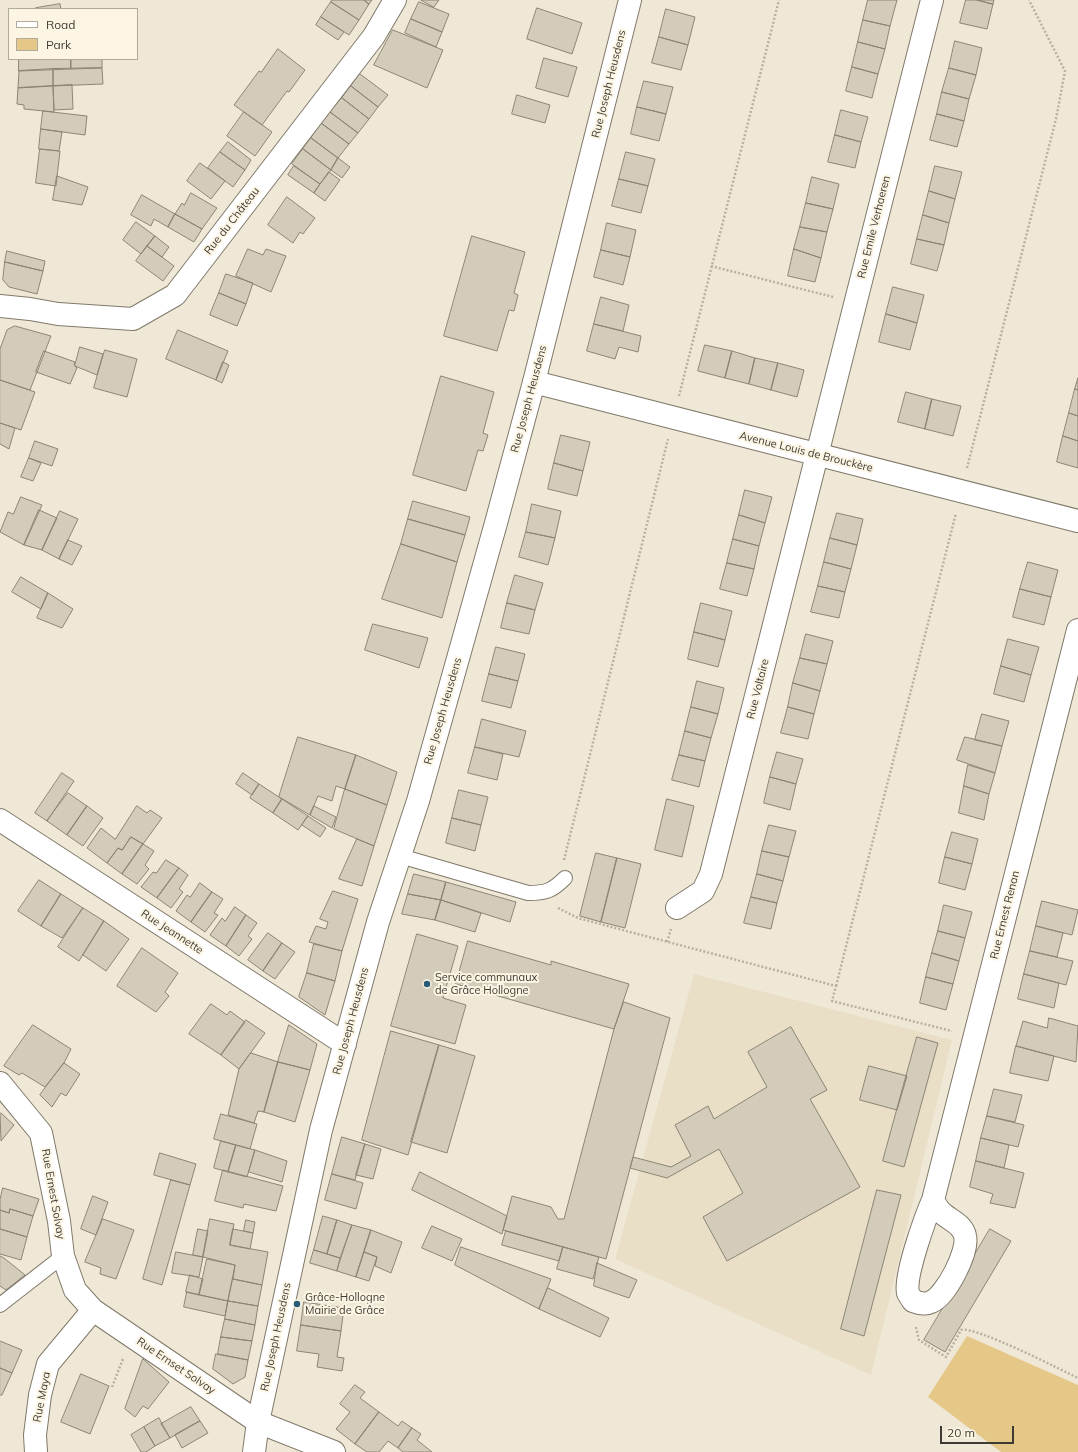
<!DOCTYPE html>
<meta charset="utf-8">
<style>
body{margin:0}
#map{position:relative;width:1078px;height:1452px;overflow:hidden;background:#f0e8d7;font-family:Mulish,sans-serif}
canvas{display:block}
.legend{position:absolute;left:8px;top:8px;width:130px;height:52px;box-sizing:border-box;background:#fdf5e4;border:1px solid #b1ab9e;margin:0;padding:5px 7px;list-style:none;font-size:12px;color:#3e3b34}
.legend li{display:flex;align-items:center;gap:8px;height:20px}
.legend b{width:20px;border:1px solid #b1ab9e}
.scale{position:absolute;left:940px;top:1426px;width:74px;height:18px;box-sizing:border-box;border:2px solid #3e3b34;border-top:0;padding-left:5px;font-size:12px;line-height:14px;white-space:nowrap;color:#3e3b34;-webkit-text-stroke:3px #fdf5e4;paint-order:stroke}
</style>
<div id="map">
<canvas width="1078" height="1452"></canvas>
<ul class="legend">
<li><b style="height:5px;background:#fff"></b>Road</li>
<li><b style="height:11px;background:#e5c888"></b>Park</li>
</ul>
<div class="scale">20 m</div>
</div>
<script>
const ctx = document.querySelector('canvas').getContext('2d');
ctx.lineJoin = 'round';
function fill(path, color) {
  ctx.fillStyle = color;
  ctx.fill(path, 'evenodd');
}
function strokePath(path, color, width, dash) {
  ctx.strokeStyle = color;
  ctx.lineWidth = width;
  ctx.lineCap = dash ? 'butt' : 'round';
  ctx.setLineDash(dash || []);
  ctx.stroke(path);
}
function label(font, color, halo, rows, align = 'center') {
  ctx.font = font + ' Mulish,sans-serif';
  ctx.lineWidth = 4;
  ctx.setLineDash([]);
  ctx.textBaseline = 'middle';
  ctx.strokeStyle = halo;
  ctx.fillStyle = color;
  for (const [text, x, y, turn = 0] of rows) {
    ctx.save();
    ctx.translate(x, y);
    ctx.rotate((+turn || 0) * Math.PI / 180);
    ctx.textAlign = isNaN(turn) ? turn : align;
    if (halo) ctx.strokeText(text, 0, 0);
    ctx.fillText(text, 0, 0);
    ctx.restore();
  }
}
const built = new Path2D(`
 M694 974 952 1040 871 1375 615 1259Z`);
const green = new Path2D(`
 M967 1336 1078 1385V1452H1001L928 1397Z`);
const building = new Path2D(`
 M332 0H364L369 4 359 20 331 2Z
 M364 0H372L369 4Z
 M421 0H439L434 7Z
 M868 0H897L890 26 863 20Z
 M966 0H977L993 4 987 29 960 23Z
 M977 0H994L993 4Z
 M331 2 359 20 349 35 321 17Z
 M419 2 449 14 442 32 411 19Z
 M60 4 61 9H37L36 8Z
 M537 8 582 23 572 54 527 39Z
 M666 9 695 17 688 45 659 37Z
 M321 17 344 32 338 40 316 25Z
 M411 19 442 32 436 47 405 33Z
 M863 20 890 26 885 49 858 42Z
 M393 30 443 50 427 88 374 65Z
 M659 37 688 45 681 70 652 63Z
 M955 41 982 48 976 75 949 68Z
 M858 42 885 49 878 74 852 67Z
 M278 49 305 70 289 92 287 91 262 125 234 105 259 71 261 72Z
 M544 58 577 67 568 97 536 88Z
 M19 59H71V69L19 71Z
 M71 59H102V68L71 69Z
 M852 67 878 74 872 98 846 91Z
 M102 68 103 84 53 86V69Z
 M949 68 976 75 969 99 942 92Z
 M53 69V86L18 88 19 71Z
 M360 74 388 95 378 107 351 86Z
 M644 81 673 87 666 114 637 107Z
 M72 85 73 109 54 110 53 86Z
 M53 86 54 112 24 109V105L17 104 18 88Z
 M351 86 378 107 369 119 342 98Z
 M942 92 969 99 964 121 937 114Z
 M517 95 550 105 545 123 512 114Z
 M342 98 369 119 358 133 330 112Z
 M637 107 666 114 659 141 631 134Z
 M841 110 868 117 861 142 835 135Z
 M43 111 87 116 85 135 41 129Z
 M244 112 272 132 255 156 227 136Z
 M330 112 358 133 349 144 321 123Z
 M937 114 964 121 957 147 930 140Z
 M321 123 349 144 338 158 311 138Z
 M41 129 62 132 59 151 39 149Z
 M835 135 861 142 855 168 828 162Z
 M311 138 338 158 331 170 303 149Z
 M228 142 251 160 245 170 220 152Z
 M40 149 60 151 56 186 36 183Z
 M303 149 331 170 320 184 292 164Z
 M220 152 245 170 233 187 208 168Z
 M626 152 655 159 648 186 619 179Z
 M338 158 350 167 342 178 331 170Z
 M200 163 225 181 211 199 187 181Z
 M294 166 320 184 314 193 288 175Z
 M935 166 962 172 955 199 929 191Z
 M329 172 340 180 325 201 314 193Z
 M57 176 88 187 82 205 53 200Z
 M812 177 839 184 833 209 806 203Z
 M619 179 648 186 641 213 612 206Z
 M929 191 955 199 949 223 923 215Z
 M191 193 217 208 202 229 175 214 182 203 184 205Z
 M142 195 175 214 168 227 154 219 151 226 131 215Z
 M287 197 315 218 303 234 300 232 293 243 268 225Z
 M806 203 833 209 827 232 800 227Z
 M175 214 202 229 194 242 168 227Z
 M923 215 949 223 944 245 917 239Z
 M136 222 155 236 141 254 123 240Z
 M607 223 636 230 630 257 601 250Z
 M800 227 827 232 821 258 794 249Z
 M155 236 169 247 162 257 147 246Z
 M472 236 525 252 514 293 518 295 514 311 509 310 497 351 444 336Z
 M917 239 944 245 937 271 911 264Z
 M147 246 174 266 163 281 136 261Z
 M248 249 263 255 266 249 286 256 271 292 236 276Z
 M794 249 821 258 815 282 788 276Z
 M601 250 630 257 623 285 594 277Z
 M7 251 45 261 43 271 5 262Z
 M5 262 43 271 37 294 9 287 3 280Z
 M226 274 253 283 246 304 219 293Z
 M893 287 924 295 917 323 886 314Z
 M219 293 246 304 237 326 210 315Z
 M601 297 629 305 623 331 594 324Z
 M886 314 917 323 910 350 879 342Z
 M594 324 641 336 638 352 619 347 615 359 587 351Z
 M15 326 51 336 30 390 0 380V349L7 330Z
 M178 330 228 351 216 380 166 359Z
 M705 345 732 351 725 378 698 371Z
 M80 347 103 354 97 375 75 366Z
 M105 350 137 359 127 397 94 388Z
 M44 351 75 362 74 365 77 368 70 384 36 372Z
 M732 351 755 358 749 384 725 378Z
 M755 358 778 363 771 390 749 384Z
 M223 362 229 365 222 383 216 380Z
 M778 363 804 370 797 397 771 390Z
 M441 376 494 392 483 433 488 435 483 451 478 450 466 491 413 475Z
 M1078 378V390L1075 389Z
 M0 380 35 392 21 430 0 423Z
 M1075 389 1078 390V416L1069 413Z
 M906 392 932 399 925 429 898 422Z
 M932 399 961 406 953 436 925 429Z
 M1069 413 1078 416V441L1063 436Z
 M0 423 15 428 9 449 0 444Z
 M561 435 590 442 583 471 554 463Z
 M1063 436 1078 441V468L1057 462Z
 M35 441 58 449 52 466 29 458Z
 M29 458 41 463 33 481 21 477Z
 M554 463 583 471 577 496 548 489Z
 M745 490 772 497 765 523 739 515Z
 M21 497 42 505 24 545 0 532 8 512 13 514Z
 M413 501 470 517 465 535 408 519Z
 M532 504 561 511 555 538 526 532Z
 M39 510 57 518 42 550 24 545Z
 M60 511 78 519 59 559 42 550Z
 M837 513 863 519 857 545 830 538Z
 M739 515 765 523 759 546 733 539Z
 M408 519 465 535 457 562 401 544Z
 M526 532 555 538 548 565 519 557Z
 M830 538 857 545 851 569 824 562Z
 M733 539 759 546 754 569 727 563Z
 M68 540 82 546 72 565 59 559Z
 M401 544 457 562 442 618 382 599Z
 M824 562 851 569 845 592 818 586Z
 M1028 562 1058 570 1051 597 1020 589Z
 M727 563 754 569 747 596 720 589Z
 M515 575 543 583 535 610 507 603Z
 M21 577 48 593 41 609 12 592Z
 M818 586 845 592 839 618 811 612Z
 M1020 589 1051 597 1044 625 1013 617Z
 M48 593 73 609 62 628 37 618Z
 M507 603 535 610 529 634 501 628Z
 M701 603 732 611 725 640 694 632Z
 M373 624 428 638 419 668 365 650Z
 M694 632 725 640 718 667 688 659Z
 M806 634 833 641 827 664 800 658Z
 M1008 639 1039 647 1031 675 1001 666Z
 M496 647 525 654 518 681 489 674Z
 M800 658 827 664 820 691 793 683Z
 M1001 666 1031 675 1024 702 994 694Z
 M489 674 518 681 511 708 482 701Z
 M697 681 724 688 718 714 691 707Z
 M793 683 820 691 814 714 788 707Z
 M691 707 718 714 711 738 685 731Z
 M788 707 814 714 808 739 781 733Z
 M982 714 1009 721 1002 746 975 740Z
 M482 719 526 731 519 757 475 747Z
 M685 731 711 738 705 761 679 755Z
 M298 737 356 755 345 789 336 786 332 801 318 796 310 815 279 797Z
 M965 737 1002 746 995 773 957 760Z
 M475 747 503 754 497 780 468 773Z
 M777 752 803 759 796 784 770 777Z
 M356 755 397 772 387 805 345 789Z
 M679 755 705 761 699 787 672 780Z
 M968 765 995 773 989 794 964 786Z
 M62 773 74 781 47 821 35 813Z
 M243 773 259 784 252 795 236 784Z
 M770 777 796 784 790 810 764 803Z
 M259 784 282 799 273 813 250 798Z
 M964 786 989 794 984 820 959 813Z
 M345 789 387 805 374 846 334 829Z
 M459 790 488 797 481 825 452 818Z
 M68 793 87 806 67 835 47 821Z
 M282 799 308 816 298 830 273 813Z
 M667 799 694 806 682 857 655 850Z
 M87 806 103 818 83 846 67 835Z
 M137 806 147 813 150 810 162 818 143 844 131 837 122 850 118 848 107 863 87 848 101 828 115 839Z
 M314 806 336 817 332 828 310 815Z
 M308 816 326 828 320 837 302 825Z
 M452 818 481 825 475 851 446 843Z
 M769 825 796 831 789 857 762 851Z
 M952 832 978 839 972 864 945 857Z
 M131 837 143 844 122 874 107 863 118 848 122 850Z
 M357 839 374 846 362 886 339 879Z
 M143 844 154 851 145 865 149 869 137 884 122 874Z
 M762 851 789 857 783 881 757 874Z
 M596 853 617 858 601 922 580 916Z
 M945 857 972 864 965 890 939 883Z
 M617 858 641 864 625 928 601 922Z
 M166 860 179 868 157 898 141 887 153 872 156 873Z
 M179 868 188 875 179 889 183 892 171 908 157 898Z
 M414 874 446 882 441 900 408 894Z
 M757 874 783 881 777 903 751 897Z
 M39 880 61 894 41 926 18 911Z
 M446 882 516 902 510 922 441 900Z
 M200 883 212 892 191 922 176 911 187 895 190 897Z
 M333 891 358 899 342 951 309 942 316 926 326 929 328 922 320 919Z
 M212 892 223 899 214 913 218 915 205 932 191 922Z
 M61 894 83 908 62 938 41 926Z
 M408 894 441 900 435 920 402 914Z
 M751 897 777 903 771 929 744 923Z
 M441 900 481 913 475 932 435 920Z
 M1042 901 1078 910 1072 935 1036 926Z
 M944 905 972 912 965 938 938 931Z
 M235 907 246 915 226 946 210 935 222 918 225 921Z
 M83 908 104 921 79 961 58 947Z
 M246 915 257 923 248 936 252 939 239 956 226 946Z
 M104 921 129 939 106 971 83 955Z
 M1036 926 1063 933 1057 957 1030 951Z
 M938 931 965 938 959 961 932 953Z
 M268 933 282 943 263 971 248 960Z
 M417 934 458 946 443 998 466 1005 455 1044 391 1026Z
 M468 941 551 965V961L629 984 614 1029 456 984Z
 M282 943 295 952 275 979 263 971Z
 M314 944 342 951 335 981 307 973Z
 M142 948 178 973 165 992 169 996 156 1012 117 986Z
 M1030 951 1073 961 1066 985 1024 974Z
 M932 953 959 961 953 984 926 977Z
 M307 973 335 981 325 1015 299 997Z
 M1024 974 1059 983 1054 1008 1018 999Z
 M926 977 953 984 946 1010 920 1003Z
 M624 1002 670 1018 606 1259 503 1230 512 1196 551 1207 558 1219H564L614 1029Z
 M211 1004 227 1015 230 1011 245 1022 221 1055 189 1034Z
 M1049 1018 1078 1026 1076 1062 1016 1046 1023 1021 1047 1028Z
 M246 1020 265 1033 239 1069 221 1055Z
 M33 1025 71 1049 64 1063 45 1087 22 1073 19 1075 4 1066Z
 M289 1025 317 1044 310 1070 278 1062Z
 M791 1027 827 1090 810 1099 860 1187 727 1261 703 1217 743 1193 719 1149 667 1178 630 1168 633 1157 671 1167 691 1156 675 1125 708 1106 714 1119 767 1087 748 1052Z
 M391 1031 439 1045 408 1155 362 1140Z
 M917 1037 938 1043 904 1167 883 1161Z
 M439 1045 475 1056 447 1153 411 1142Z
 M1016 1046 1054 1056 1048 1081 1010 1073Z
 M251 1053 278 1062 264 1112 258 1111 254 1123 228 1115 239 1069Z
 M278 1062 310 1070 295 1122 264 1112Z
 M64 1063 80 1074 66 1096 61 1093 52 1107 40 1095Z
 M869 1066 907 1076 897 1110 860 1100Z
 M994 1089 1022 1095 1015 1122 987 1116Z
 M1 1113 14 1125 1 1141 0 1114Z
 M221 1114 257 1124 250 1149 214 1139Z
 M987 1116 1024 1125 1018 1147 981 1138Z
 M342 1137 365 1144 355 1180 332 1174Z
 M981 1138 1009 1145 1004 1168 976 1161Z
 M221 1141 236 1145 228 1172 214 1168Z
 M365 1144 381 1149 373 1179 356 1175Z
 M236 1145 255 1150 247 1177 228 1172Z
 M255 1150 287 1161 282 1182 249 1172Z
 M160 1153 196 1164 190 1185 154 1175Z
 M976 1161 1024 1173 1015 1208 990 1203 993 1194 970 1187Z
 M223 1170 283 1186 276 1211 244 1204 243 1208 215 1201Z
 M420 1172 507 1216 502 1234 412 1190Z
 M332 1174 363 1183 356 1209 325 1200Z
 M171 1180 190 1185 162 1285 143 1279Z
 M3 1188 39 1199 33 1216 10 1209 9 1213 0 1210V1200Z
 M877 1190 901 1195 864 1336 841 1329Z
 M93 1196 108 1202 96 1235 81 1229Z
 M10 1209 33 1216 27 1237 0 1229V1210L9 1213Z
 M323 1216 337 1220 327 1254 314 1250Z
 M103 1219 134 1230 116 1279 100 1274 101 1268 85 1262Z
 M210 1219 234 1224 230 1245 268 1252 262 1285 233 1279 235 1265 203 1257Z
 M246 1220 255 1222 253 1233 244 1231Z
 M337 1220 352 1225 340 1258 327 1254Z
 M352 1225 371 1230 356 1277 337 1271Z
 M432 1226 462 1239 452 1261 422 1248Z
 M0 1229 27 1237 21 1260 0 1254Z
 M198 1229 208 1231 203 1257 193 1255Z
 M233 1229 253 1233 250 1249 230 1245Z
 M990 1229 1011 1241 945 1352 924 1340Z
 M371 1230 402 1242 391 1273 375 1266 377 1257 364 1252Z
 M506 1231 563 1247 559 1261 502 1245Z
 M461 1247 551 1279 539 1309 455 1265Z
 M563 1247 599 1257 593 1279 557 1269Z
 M314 1250 340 1258 337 1271 310 1263Z
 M176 1252 203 1257 199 1277 172 1273Z
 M364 1252 377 1257 369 1281 356 1277Z
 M0 1256 4 1258 25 1275 6 1290 0 1286Z
 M207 1259 235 1265 228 1301 199 1295Z
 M597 1263 637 1280 629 1298 594 1286Z
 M190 1275 203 1279 199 1295 186 1292Z
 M233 1279 262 1285 258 1306 228 1301Z
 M548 1288 609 1318 600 1337 539 1309Z
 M187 1292 228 1301 225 1316 184 1307Z
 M228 1301 258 1306 255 1325 225 1319Z
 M304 1302 344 1308 341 1331 301 1325Z
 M225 1319 255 1325 252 1341 221 1337Z
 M301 1325 341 1331 337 1357 344 1358 342 1371 317 1367 319 1354 297 1351Z
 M221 1337 252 1341 248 1360 218 1354Z
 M0 1341 22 1350 12 1373 0 1368Z
 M216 1354 248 1360 245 1377 233 1384 213 1369Z
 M143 1359 169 1382 148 1409 143 1406 135 1417 125 1409Z
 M0 1368 12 1373 2 1395H0Z
 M81 1374 109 1386 90 1434 61 1422Z
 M355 1385 365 1392 360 1398 379 1412 355 1444 336 1429 350 1412 340 1404Z
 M191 1407 200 1421 170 1438 161 1424Z
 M379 1412 398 1426 402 1421 412 1428 398 1448 388 1441 379 1452H367L355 1444Z
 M159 1418 170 1438 155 1446 144 1427Z
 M200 1421 208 1433 182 1448 175 1435Z
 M144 1427 155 1446 146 1452H141L131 1435Z
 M412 1428 421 1434 417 1440 432 1452H403L398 1448Z`);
const path = new Path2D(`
 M711 266 833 297
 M679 396 779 0
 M967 468 1056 119 1065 71 1029 0
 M564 860 668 439
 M558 908 578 918 630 932 836 986 832 1001 952 1031
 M667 942 671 929
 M836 986 956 513
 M916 1327 919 1340 946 1357 961 1330C976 1326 1059 1369 1078 1378
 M112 1387 123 1359`);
const lane = new Path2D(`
 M400 856 528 893C546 893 552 891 565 878
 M0 1305 63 1256`);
const street = new Path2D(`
 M0 306 30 309 58 314 133 319 175 295 374 36 395 0
 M534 382 1078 521
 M0 820 345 1044
 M677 908 703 891 711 874 932 0
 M0 1083 41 1133 59 1221 63 1256 75 1290 93 1310 258 1422 334 1452
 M933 1200C935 1204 938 1209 941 1212 949 1220 963 1224 965 1236 969 1251 946 1296 931 1302 925 1305 919 1303 913 1301 911 1298 909 1295 908 1293 904 1276 926 1216 933 1200L1078 630
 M36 1452 35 1435 40 1395 48 1364 93 1310`);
const secondary = new Path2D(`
 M254 1452 258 1422 321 1130 378 922 418 801 496 523 534 382 630 0`);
const markers = [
 [427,984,4,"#2a5c79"],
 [297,1304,4,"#2a5c79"]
];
const streetNames = [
 ["Rue Joseph Heusdens",609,84,-76],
 ["Rue du Château",232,221,-52],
 ["Rue Emile Verhaeren",874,227,-76],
 ["Rue Joseph Heusdens",529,399,-75],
 ["Avenue Louis de Brouckère",806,452,14],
 ["Rue Voltaire",758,689,-76],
 ["Rue Joseph Heusdens",443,711,-74],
 ["Rue Ernest Renan",1005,915,-76],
 ["Rue Jeannette",172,932,33],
 ["Rue Joseph Heusdens",351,1021,-75],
 ["Rue Ernest Solvay",53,1194,80],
 ["Rue Joseph Heusdens",276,1337,-78],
 ["Rue Ernset Solvay",176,1366,34],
 ["Rue Maya",42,1397,-79]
];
const poiNames = [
 ["Service communaux",435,978],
 ["de Grâce Hollogne",435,991],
 ["Grâce-Hollogne",305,1298],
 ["Mairie de Grâce",305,1311]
];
fill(built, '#e9dec6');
fill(green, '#e5c888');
fill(building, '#d3ccbb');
strokePath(building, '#8c8575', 1);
strokePath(lane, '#80796a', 16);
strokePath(street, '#80796a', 24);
strokePath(secondary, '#80796a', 24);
strokePath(path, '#b7b1a3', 2.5, [2, 2]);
strokePath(lane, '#fff', 14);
strokePath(street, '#fff', 22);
strokePath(secondary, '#fff', 22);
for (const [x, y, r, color] of markers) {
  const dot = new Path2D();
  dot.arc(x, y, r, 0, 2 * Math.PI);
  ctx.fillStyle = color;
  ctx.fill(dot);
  strokePath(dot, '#fdf5e4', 1.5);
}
label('11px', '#3e3b34', '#fdf5e4', streetNames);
label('11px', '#3e3b34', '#fdf5e4', poiNames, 'left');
</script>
